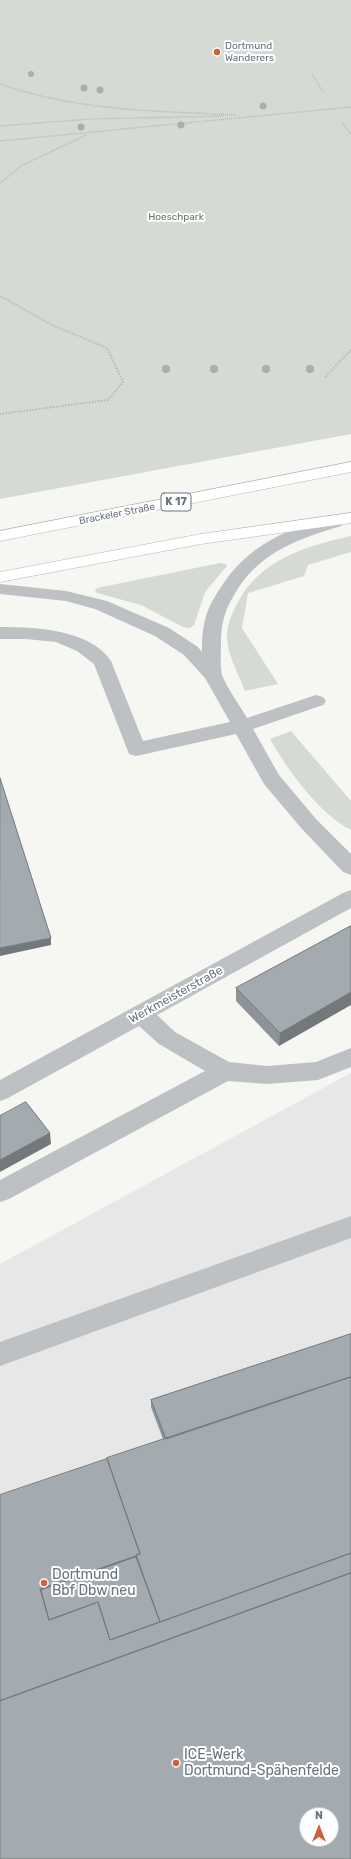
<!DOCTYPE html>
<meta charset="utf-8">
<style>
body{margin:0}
#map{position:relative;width:351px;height:1859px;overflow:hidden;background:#f6f6f3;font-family:Rubik,sans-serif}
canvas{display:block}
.north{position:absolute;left:299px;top:1807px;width:40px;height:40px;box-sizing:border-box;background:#fff;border:1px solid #c3c8cc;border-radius:50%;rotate:0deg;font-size:11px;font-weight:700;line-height:16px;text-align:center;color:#687580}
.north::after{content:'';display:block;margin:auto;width:14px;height:18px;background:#ce613a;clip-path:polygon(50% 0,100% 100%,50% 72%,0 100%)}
</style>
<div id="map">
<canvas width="351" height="1859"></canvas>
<div class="north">N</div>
</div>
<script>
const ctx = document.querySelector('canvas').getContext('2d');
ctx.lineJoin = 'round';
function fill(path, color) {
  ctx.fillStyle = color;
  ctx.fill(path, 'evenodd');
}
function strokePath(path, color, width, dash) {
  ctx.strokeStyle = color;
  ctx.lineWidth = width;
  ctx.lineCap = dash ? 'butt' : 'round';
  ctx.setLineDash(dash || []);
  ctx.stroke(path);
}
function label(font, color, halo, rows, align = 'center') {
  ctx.font = font + ' Rubik,sans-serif';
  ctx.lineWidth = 4;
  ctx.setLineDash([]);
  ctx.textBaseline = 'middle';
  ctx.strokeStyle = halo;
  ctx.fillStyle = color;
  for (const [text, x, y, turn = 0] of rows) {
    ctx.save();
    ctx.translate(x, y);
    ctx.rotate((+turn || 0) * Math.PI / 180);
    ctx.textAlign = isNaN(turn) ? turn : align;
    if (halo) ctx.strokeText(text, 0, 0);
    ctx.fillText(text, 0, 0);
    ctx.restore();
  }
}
const built = new Path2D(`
 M351 1073V1859H0V1264ZM307 1815H331V1839H307Z`);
const green = new Path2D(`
 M0 0H351V434L0 499Z
 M351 536V552L308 565 304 576 248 593 242 628 278 684 245 691C238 673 226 652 227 633 228 623 232 613 237 604 259 560 306 546 351 536Z
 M220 563 226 564 227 566 205 592 194 625 190 628 183 627 141 605 97 593 95 591 97 588Z
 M291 731 351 801V830C319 814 287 769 270 739Z`);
const pathFar1 = new Path2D(`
 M312 74 323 92
 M0 84C77 111 157 111 237 115
 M342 122 351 135
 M0 126 89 119 223 116
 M0 141 351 107
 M0 183 21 166 86 135`);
const path = new Path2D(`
 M0 296 52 325 107 348 123 382 108 400 0 414
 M325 377 351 350`);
const minor = new Path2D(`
 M335 517 341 518 344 522 341 526C301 538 263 551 239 587 226 607 221 620 221 644 221 654 220 666 222 675 226 686 240 706 247 718L316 695 323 697 326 701 323 705 253 729 279 775 316 819 351 854V875L343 872 302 829 264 784 236 734 136 756 129 754 94 664 77 651 56 642 26 639H0V627C34 627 90 629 111 661L143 741 230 722 205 678 184 655 155 636 95 609 66 601 0 594V584L66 591 107 601 169 628 198 647 202 652C202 621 206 609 223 584 251 543 289 528 335 517Z
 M351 890V908L157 1015 175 1032 229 1062 267 1066 316 1062 351 1048V1067L318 1080 267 1084 228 1081 9 1199 0 1202V1180L205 1071 159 1044 139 1026 8 1098 0 1101V1080L343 893Z
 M351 1216V1238L0 1366V1342Z`);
const highway = new Path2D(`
 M351 462V472L0 541V531Z
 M351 513V523L201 544 0 582V572L201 534Z`);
const trees = [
 [31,74,3],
 [84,88,3.5],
 [100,90,3.5],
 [263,106,3.5],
 [181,125,3.5],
 [81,127,3.5],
 [166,369,4],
 [214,369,4],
 [266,369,4],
 [310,369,4]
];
const wall = new Path2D(`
 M351 926 279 1046 236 1001V988Z
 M351 1334 0 1859 163 1439 151 1407V1400Z`);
const shadedWall = new Path2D(`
 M51 938V945L0 956V948Z
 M351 992V1005L279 1046 280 1033Z
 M50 1133 51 1144 0 1172V1160Z
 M136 1556V1567L43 1599 40 1589Z`);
const building = new Path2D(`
 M0 778 51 938 0 948Z
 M351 926V992L280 1033 236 988Z
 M26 1102 50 1133 0 1160V1116Z
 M351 1334V1377L166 1439 151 1400Z
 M351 1377V1553L160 1622 136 1555 140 1554 107 1458Z
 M107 1459 140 1554 136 1555V1556L40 1589 49 1620 98 1602 110 1640 351 1553V1573L0 1701V1495Z
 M136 1557 160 1622 110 1640 98 1602 49 1620 41 1590Z
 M351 1573V1859H0V1701ZM307 1815H331V1839H307Z`);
const markers = [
 [217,52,4,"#ce613a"],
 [44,1583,4,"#ce613a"],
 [176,1763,4,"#ce613a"]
];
const farPoinames = [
 ["Dortmund",225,46],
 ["Wanderers",225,58]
];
const farParknames = [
 ["Hoeschpark",176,217]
];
const farStreetnames = [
 ["Brackeler Straße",117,514,-11]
];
const shields = [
 [176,502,30]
];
const shieldNames = [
 ["K 17",176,502]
];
const streetNames = [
 ["Werkmeisterstraße",176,995,-29]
];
const nearPoinames = [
 ["Dortmund",52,1575],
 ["Bbf Dbw neu",52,1591],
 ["ICE-Werk",184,1755],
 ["Dortmund-Spähenfelde",184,1771]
];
fill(built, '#e6e7e6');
fill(green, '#d5dad3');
strokePath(highway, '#b1b4b7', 1);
strokePath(pathFar1, '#b7babc', 1.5, [1, 1]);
strokePath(path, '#b7babc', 2, [1.5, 1.5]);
fill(minor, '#bdc1c4');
fill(highway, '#fff');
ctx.fillStyle = '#a8b1a5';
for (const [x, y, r] of trees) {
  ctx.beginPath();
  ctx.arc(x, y, r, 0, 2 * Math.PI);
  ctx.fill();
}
fill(wall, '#8d9397');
fill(shadedWall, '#73787b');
fill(building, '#a4abb0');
strokePath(building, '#73787b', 1);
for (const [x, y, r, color] of markers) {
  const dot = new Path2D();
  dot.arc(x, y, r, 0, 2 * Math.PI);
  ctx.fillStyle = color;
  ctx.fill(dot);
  strokePath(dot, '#fff', 1.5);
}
label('10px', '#687580', '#fff', farPoinames, 'left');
label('10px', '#697866', '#fff', farParknames);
label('10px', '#687580', '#fff', farStreetnames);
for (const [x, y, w] of shields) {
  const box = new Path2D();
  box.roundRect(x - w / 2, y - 9, w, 18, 3);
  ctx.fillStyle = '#fff';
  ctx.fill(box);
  strokePath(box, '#687580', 1);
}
label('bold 11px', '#687580', null, shieldNames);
label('12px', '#687580', '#fff', streetNames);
label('14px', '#687580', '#fff', nearPoinames, 'left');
</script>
